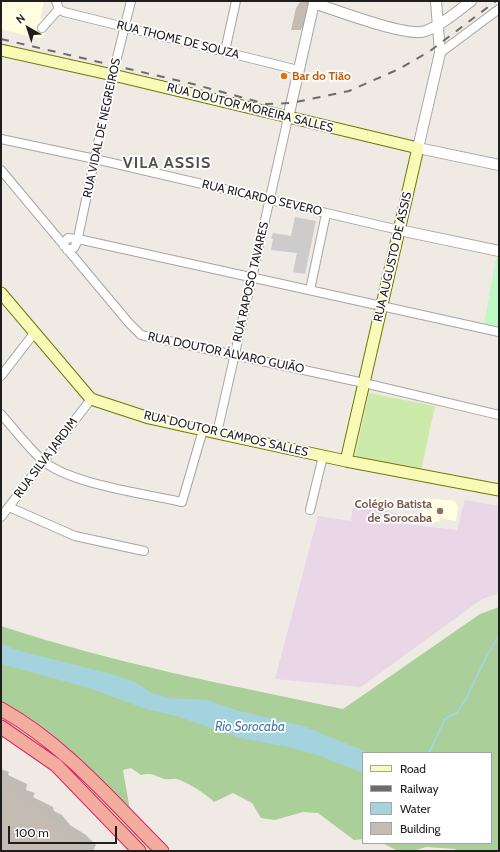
<!DOCTYPE html>
<meta charset="utf-8">
<style>
body{margin:0}
#map{position:relative;width:500px;height:852px;overflow:hidden;background:#efebe4;font-family:Cabin,sans-serif}
canvas{display:block}
.frame{position:absolute;inset:0;border:2px solid #1e1e1e;pointer-events:none}
.legend{position:absolute;left:362px;top:752px;width:130px;height:92px;box-sizing:border-box;background:#fff;border:1px solid #a5a5a5;margin:0;padding:5px 7px;list-style:none;font-size:12px;color:#1e1e1e}
.legend li{display:flex;align-items:center;gap:8px;height:20px}
.legend b{width:20px;border:1px solid #a5a5a5}
.north{position:absolute;left:8px;top:8px;width:40px;height:40px;-webkit-text-stroke:3px #fff;paint-order:stroke;rotate:321deg;font-size:11px;font-weight:700;line-height:16px;text-align:center;color:#1e1e1e}
.north::after{content:'';display:block;margin:auto;width:14px;height:18px;background:#1e1e1e;clip-path:polygon(50% 0,100% 100%,50% 72%,0 100%)}
.scale{position:absolute;left:8px;top:826px;width:109px;height:18px;box-sizing:border-box;border:2px solid #1e1e1e;border-top:0;padding-left:5px;font-size:12px;line-height:14px;white-space:nowrap;color:#1e1e1e;-webkit-text-stroke:3px #fff;paint-order:stroke}
</style>
<div id="map">
<canvas width="500" height="852"></canvas>
<div class="frame"></div>
<ul class="legend">
<li><b style="height:5px;background:#f9fab7"></b>Road</li>
<li><b style="height:5px;background:#6c6c6c"></b>Railway</li>
<li><b style="height:11px;background:#a4d3de"></b>Water</li>
<li><b style="height:11px;background:#c4bbb3"></b>Building</li>
</ul>
<div class="north">N</div>
<div class="scale">100 m</div>
</div>
<script>
const ctx = document.querySelector('canvas').getContext('2d');
ctx.lineJoin = 'round';
function fill(path, color) {
  ctx.fillStyle = color;
  ctx.fill(path, 'evenodd');
}
function strokePath(path, color, width, dash) {
  ctx.strokeStyle = color;
  ctx.lineWidth = width;
  ctx.lineCap = dash ? 'butt' : 'round';
  ctx.setLineDash(dash || []);
  ctx.stroke(path);
}
function label(font, color, halo, rows, align = 'center') {
  ctx.font = font + ' Cabin,sans-serif';
  ctx.lineWidth = 3.5;
  ctx.setLineDash([]);
  ctx.textBaseline = 'middle';
  ctx.strokeStyle = halo;
  ctx.fillStyle = color;
  for (const [text, x, y, turn = 0] of rows) {
    ctx.save();
    ctx.translate(x, y);
    ctx.rotate((+turn || 0) * Math.PI / 180);
    ctx.textAlign = isNaN(turn) ? turn : align;
    if (halo) ctx.strokeText(text, 0, 0);
    ctx.fillText(text, 0, 0);
    ctx.restore();
  }
}
const industrial = new Path2D(`
 M465 500 499 506V590L497 594 482 599 361 687 275 679 318 516 351 521 354 502 405 516V524L457 530Z`);
const education = new Path2D(`
 M1 1H44L40 18 49 21 43 38H35L1 29Z
 M424 498 455 501 458 508 456 521 440 518 439 522 431 521V516L422 514Z`);
const religious = new Path2D(`
 M295 217 316 221 305 274 293 272 297 253 271 250 273 239 271 238 273 233 291 236Z`);
const grass = new Path2D(`
 M369 393 435 406 421 471 355 457Z
 M1 714 58 753 154 851H146L70 774 1 722Z`);
const forest = new Path2D(`
 M499 607V851H457L455 849 426 847 413 851H398L382 843H491V753H363V839L354 840 318 813 303 812 275 820 261 818 252 803 233 793 214 802C208 795 187 782 177 779 173 778 169 780 165 779 153 776 155 772 141 775L131 768 123 770 130 810 1 705V626C113 663 228 685 343 709L480 614Z`);
const park = new Path2D(`
 M499 258V329L484 324 496 259Z`);
const water = new Path2D(`
 M1 644 20 651 115 675 137 683 152 693 171 698 207 700 239 711 303 726 370 753H363V773L315 754 288 747 241 738 176 716 146 709 89 688 1 664Z`);
const shadow = new Path2D(`
 M302 1H311L306 24 301 29 300 3Z
 M1 769 9 772 8 775 27 784 26 790 35 793 33 797 53 807 54 811 62 815 70 825 86 835 96 845 93 851H6L1 849Z`);
const stream = new Path2D(`
 M429 753 445 719 457 713 467 697 486 657 499 636`);
const building = new Path2D(`
 M300 2 305 3 307 6 301 30H291L296 8Z
 M1 782 20 790V796L28 800 27 804 46 814 47 818 55 821 64 832 79 842 89 851 1 850Z`);
const minor = new Path2D(`
 M56 1 59 9
 M59 9 64 12 298 70
 M42 28 59 9
 M225 51 236 1
 M440 53 499 9
 M1 139 95 159 399 230
 M1 170 129 323 141 335 364 383 499 415
 M64 246 65 241 68 238 78 239 499 332
 M67 250 74 248 77 242 111 82 131 1
 M310 290 326 214
 M1 376 35 332
 M1 414C14 429 27 446 42 460 69 484 146 494 182 502L203 430
 M217 433 288 118
 M9 507 75 536 144 551
 M310 510 323 456
 M1 517 91 399`);
const tertiary = new Path2D(`
 M436 1 440 53 418 148 499 165
 M288 118 314 3C338 11 399 34 421 32 436 30 459 10 471 1
 M399 230 499 251`);
const secondary = new Path2D(`
 M1 50 113 75 418 148 346 461
 M1 293 91 399 149 418 203 430 346 461 499 490`);
const trunk = new Path2D(`
 M1 709C64 744 111 800 162 851
 M1 727 56 765 139 851`);
const rail = new Path2D(`
 M1 39 193 84 266 104 291 103 349 91 399 69 430 51 496 1`);
const markers = [
 [284,76,4,"#e8710a"],
 [440,511,4,"#8d6e63"]
];
const streetNames = [
 ["RUA THOME DE SOUZA",178,40,14],
 ["RUA DOUTOR MOREIRA SALLES",250,108,14],
 ["RUA VIDAL DE NEGREIROS",102,128,-78],
 ["RUA RICARDO SEVERO",262,198,13],
 ["RUA AUGUSTO DE ASSIS",393,257,-77],
 ["RUA RAPOSO TAVARES",251,282,-77],
 ["RUA DOUTOR ÁLVARO GUIÃO",226,353,12],
 ["RUA DOUTOR CAMPOS SALLES",226,434,13],
 ["RUA SILVA JARDIM",46,458,-53]
];
const foodNames = [
 ["Bar do Tião",292,76]
];
const educationNames = [
 ["Colégio Batista",432,504],
 ["de Sorocaba",432,518]
];
const waterNames = [
 ["Rio Sorocaba",250,727]
];
const districtNames = [
 ["VILA ASSIS",167,163]
];
fill(industrial, '#e9d6e6');
fill(education, '#fffede');
fill(religious, '#ccc');
fill(grass, '#cceaa9');
fill(forest, '#aacf98');
fill(park, '#c0fac3');
fill(water, '#a4d3de');
fill(shadow, '#0003');
strokePath(stream, '#a4d3de', 2);
fill(building, '#c4bbb3');
strokePath(minor, '#a5a5a5', 10);
strokePath(tertiary, '#a5a5a5', 12);
strokePath(secondary, '#6f7803', 13);
strokePath(trunk, '#dd2168', 15);
strokePath(minor, '#fff', 8);
strokePath(tertiary, '#fff', 10);
strokePath(secondary, '#f9fab7', 11);
strokePath(trunk, '#f2ad9e', 13);
strokePath(rail, '#6c6c6c', 2, [8, 8]);
for (const [x, y, r, color] of markers) {
  const dot = new Path2D();
  dot.arc(x, y, r, 0, 2 * Math.PI);
  ctx.fillStyle = color;
  ctx.fill(dot);
  strokePath(dot, '#fff', 1.5);
}
label('12px', '#1e1e1e', '#fff', streetNames);
label('bold 12px', '#c56008', '#fff', foodNames, 'left');
label('bold 12px', '#785e54', '#fff', educationNames, 'right');
label('italic 13px', '#467aa8', '#fff', waterNames);
ctx.letterSpacing = '1px';
label('bold 16px', '#515151', '#fff', districtNames);
ctx.letterSpacing = '0px';
</script>
